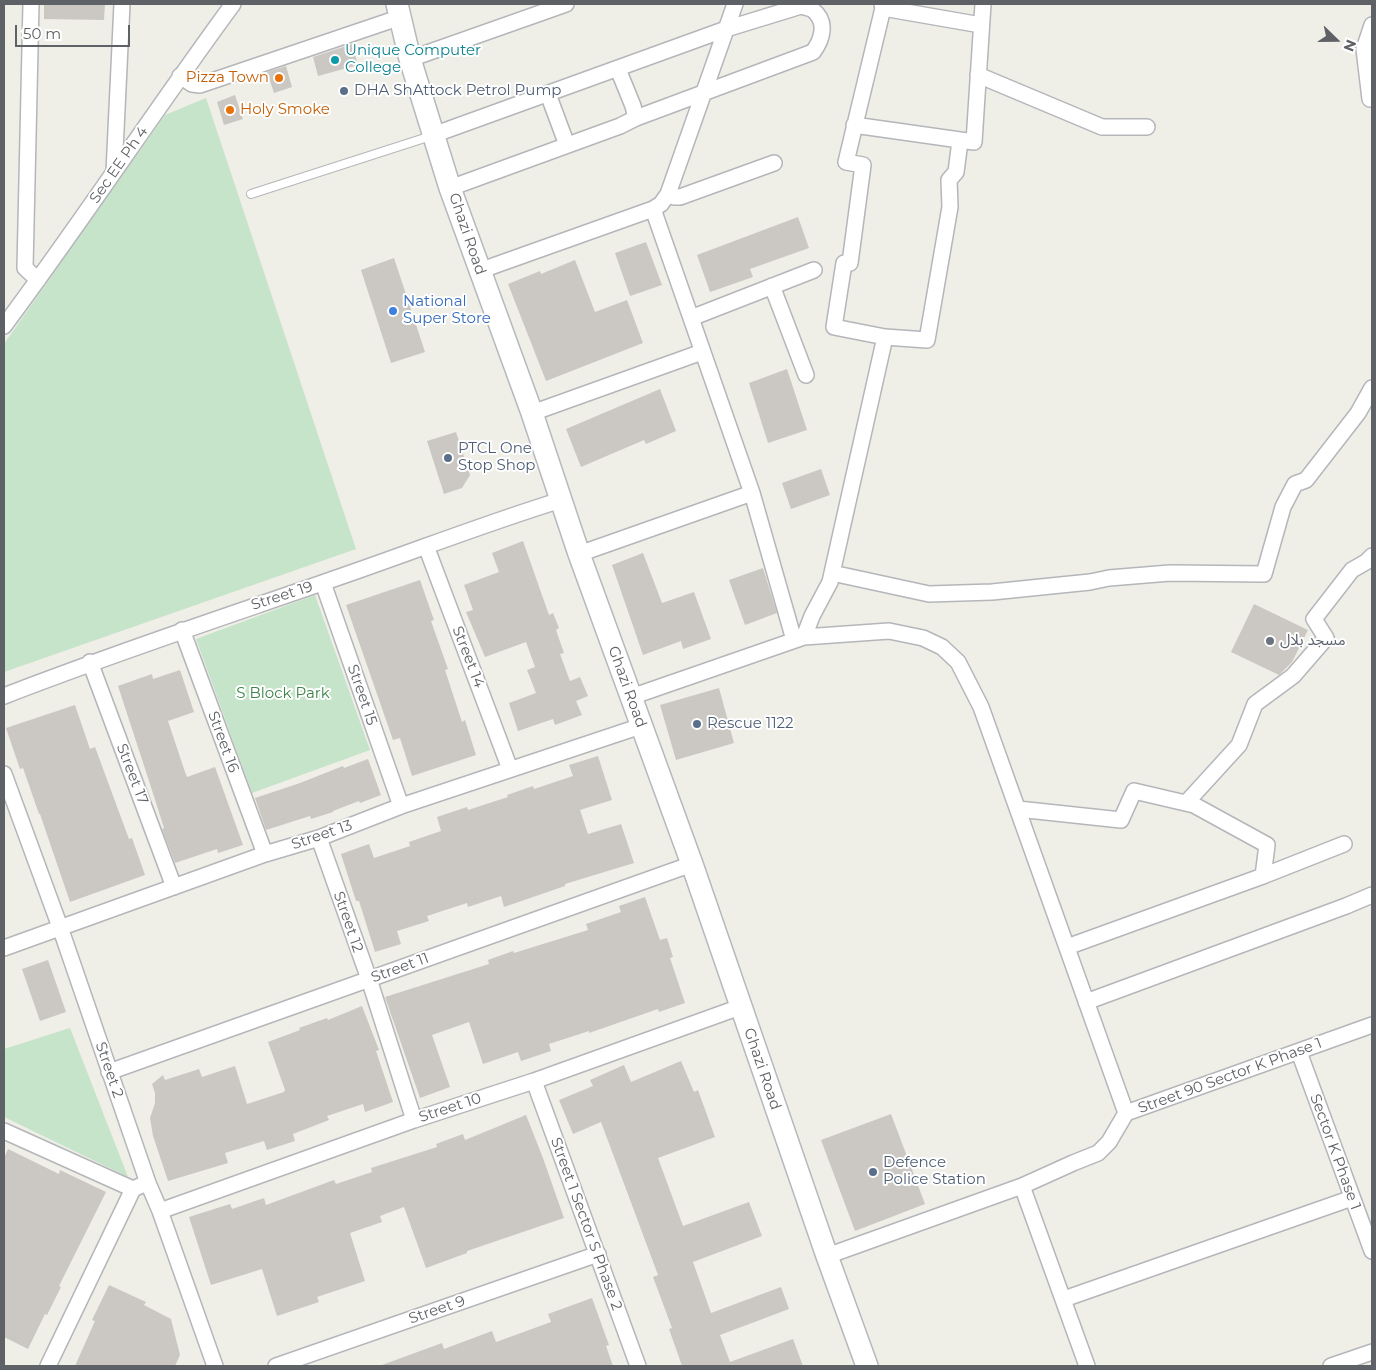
<!DOCTYPE html>
<meta charset="utf-8">
<style>
body{margin:0}
#map{position:relative;width:1376px;height:1370px;overflow:hidden;background:#efeee7;font-family:Montserrat,sans-serif}
canvas{display:block}
.frame{position:absolute;inset:0;border:5px solid #5e6165;pointer-events:none}
.north{position:absolute;left:1311px;top:15px;width:50px;height:50px;-webkit-text-stroke:4px #fff;paint-order:stroke;rotate:112deg;font-size:14px;font-weight:700;line-height:20px;text-align:center;color:#5e6165}
.north::after{content:'';display:block;margin:auto;width:18px;height:22px;background:#5e6165;clip-path:polygon(50% 0,100% 100%,50% 72%,0 100%)}
.scale{position:absolute;left:15px;top:25px;width:115px;height:22px;box-sizing:border-box;border:2px solid #5e6165;border-top:0;padding-left:6px;font-size:15px;line-height:18px;white-space:nowrap;color:#5e6165;-webkit-text-stroke:4px #fff;paint-order:stroke}
</style>
<div id="map">
<canvas width="1376" height="1370"></canvas>
<div class="frame"></div>
<div class="north">N</div>
<div class="scale">50 m</div>
</div>
<script>
const ctx = document.querySelector('canvas').getContext('2d');
ctx.lineJoin = 'round';
function fill(path, color) {
  ctx.fillStyle = color;
  ctx.fill(path, 'evenodd');
}
function strokePath(path, color, width, dash) {
  ctx.strokeStyle = color;
  ctx.lineWidth = width;
  ctx.lineCap = dash ? 'butt' : 'round';
  ctx.setLineDash(dash || []);
  ctx.stroke(path);
}
function label(font, color, halo, rows, align = 'center') {
  ctx.font = font + ' Montserrat,"Noto Sans Arabic",sans-serif';
  ctx.lineWidth = 4;
  ctx.setLineDash([]);
  ctx.textBaseline = 'middle';
  ctx.strokeStyle = halo;
  ctx.fillStyle = color;
  for (const [text, x, y, turn = 0] of rows) {
    ctx.save();
    ctx.translate(x, y);
    ctx.rotate((+turn || 0) * Math.PI / 180);
    ctx.textAlign = isNaN(turn) ? turn : align;
    if (halo) ctx.strokeText(text, 0, 0);
    ctx.fillText(text, 0, 0);
    ctx.restore();
  }
}
const green = new Path2D(`
 M206 98 356 549 4 672V344L165 115Z
 M315 595 370 750 252 793 196 639Z
 M70 1028 128 1177 4 1117V1049Z`);
const building = new Path2D(`
 M44 4H105L104 20 44 19Z
 M352 44 358 65 318 76 313 57Z
 M286 66 292 87 274 93 267 72Z
 M235 95 243 119 224 125 217 102Z
 M798 217 809 248 750 269 753 277 710 292 697 255Z
 M646 242 662 285 630 296 615 253Z
 M394 258 425 352 391 363 361 270Z
 M575 260 595 312 627 300 643 343 546 381 508 284 540 271 541 274Z
 M787 369 807 430 768 443 749 383Z
 M660 389 676 431 646 444 644 440 581 467 566 429Z
 M456 432 470 475 462 488 444 494 427 441Z
 M821 469 830 495 791 509 782 483Z
 M523 541 549 615 553 613 559 628 556 630 564 653 560 654 570 681 580 677 588 696 576 701 582 715 555 725 553 719 518 731 509 703 536 693 527 670 535 667 526 642 485 657 466 612 473 610 464 585 499 572 492 553Z
 M643 553 662 603 694 592 711 639 683 649 681 641 643 655 612 565Z
 M763 568 777 613 745 625 729 580Z
 M420 580 434 620 431 621 448 669 445 670 462 722 465 720 476 755 412 776 400 738 393 740 346 605Z
 M1254 604 1308 630 1292 662 1279 675 1231 652Z
 M180 670 194 712 168 721 185 772 187 777 215 767 243 845 218 853 217 849 175 863 162 829 164 828 150 784 118 686 152 674 153 679Z
 M719 688 734 743 676 760 660 705Z
 M75 705 90 749 95 747 129 839 132 838 145 875 70 902 40 814H39L23 768 20 769 6 728Z
 M598 756 612 800 580 810 588 834 621 824 634 863 565 884V886L504 907 501 896 468 907 467 903 427 916 429 921 397 931 401 944 375 952 359 901H356L341 854 369 844 374 858 410 846 409 842 441 831 437 817 467 807 468 810 508 797 507 795 533 786 534 789 573 776 569 765Z
 M368 759 381 795 360 803 359 801 333 811V812L311 819 310 816 266 830 255 798 300 783 343 766 344 768Z
 M645 897 660 940 667 938 673 957 670 958 685 1003 659 1012 658 1009 589 1033V1031L549 1044 551 1051 521 1061 518 1052 483 1064 469 1022 432 1035 450 1087 420 1098 385 997 489 964 488 960 513 951 514 953 588 930 586 924 621 912 619 906Z
 M48 960 66 1012 40 1021 22 969Z
 M362 1006 379 1050 376 1051 393 1102 365 1112 363 1104 327 1116 329 1120 293 1134 295 1141 267 1150 264 1141 225 1153 228 1163 168 1181 153 1136 150 1118 155 1103V1093L152 1084 163 1075 165 1080 199 1069 202 1077 235 1066 247 1104 284 1092 285 1090 268 1042 300 1030 299 1028 327 1018 328 1020Z
 M681 1061 694 1092 698 1090 715 1137 658 1158 683 1226 749 1202 762 1236 693 1262 711 1313 781 1287 789 1309 720 1335 730 1362 793 1339 803 1366H682L669 1329 672 1328 653 1277 658 1275 601 1122 573 1134 559 1100 593 1086 590 1080 624 1065 631 1082Z
 M891 1114 925 1204 855 1231 821 1140Z
 M526 1115 543 1158 564 1218 467 1251V1253L426 1268 404 1207 380 1216 382 1222 350 1233 365 1281 317 1297 319 1302 277 1316 262 1269 211 1285 189 1217 230 1204 232 1209 264 1198 266 1205 334 1180 336 1184 372 1172 371 1168 437 1147 436 1144 463 1134 465 1140Z
 M8 1149 59 1174 60 1170 106 1192 59 1286 61 1287 47 1315 45 1314 28 1349 4 1337V1158Z
 M109 1285 146 1302 144 1305 171 1319 180 1355 175 1366H75L95 1321 92 1320Z
 M592 1298 609 1345 606 1346 613 1366H382V1365L442 1343 444 1349 492 1331 496 1342 551 1322 548 1314Z`);
const lane = new Path2D(`
 M251 194 431 136`);
const street = new Path2D(`
 M31 4 25 268 38 280
 M882 4 883 8 846 162 863 165 850 263H844L834 327 885 337 927 340 950 207 949 180 956 172 960 141
 M883 8 981 25
 M410 59 566 4
 M978 75 1102 127H1147
 M180 76 192 84 200 85 401 17
 M548 94 567 145
 M1370 99 1364 49 1372 25
 M854 125 974 142 983 4
 M433 135 726 29 801 6C805 7 810 8 813 10 828 22 822 40 813 52L636 118
 M114 172 122 4
 M450 188 620 126 636 118 633 106 618 69
 M668 194 674 197H680L774 163
 M653 209 752 493 794 640
 M479 271 653 209 661 204 668 194 735 4
 M772 286 806 375
 M691 318 814 270
 M4 326C83 220 155 110 233 4
 M532 413 702 352
 M426 546 510 769
 M579 554 752 493
 M832 573 929 594 992 592 1090 582 1109 578 1170 573 1264 574 1283 507 1295 484 1306 480 1358 413 1372 388
 M323 583 401 806
 M182 630 265 854
 M804 637 812 616 830 582 885 337
 M90 662 174 887
 M4 696C109 655 215 620 322 583 402 556 480 525 561 500
 M631 697 804 637 889 631 923 638 942 647 958 662 981 707 1126 1113
 M4 774 60 927 148 1183 160 1211 215 1366
 M1186 803 1239 745 1255 704 1293 676 1326 638 1314 619 1352 570 1366 562 1372 556
 M1018 809 1121 820 1134 791 1194 805 1267 845 1263 876 1067 947
 M319 838 369 979 414 1120
 M1263 876 1344 844
 M4 948 265 854 319 838 401 806 641 726
 M1086 1002 1346 906 1372 895
 M1299 1052 1372 1251
 M109 1072 692 864
 M534 1081 638 1366
 M4 1131 133 1189 142 1185
 M1022 1186 1087 1366
 M160 1211 414 1120 534 1081 740 1007
 M827 1256 1022 1186 1073 1163 1098 1153 1109 1142 1126 1113 1372 1025
 M1064 1299 1352 1198
 M48 1366 133 1189
 M276 1366 598 1254
 M1331 1366 1372 1352`);
const secondary = new Path2D(`
 M397 4 410 59 450 188 532 413 579 554 692 864 827 1256 867 1366`);
const markers = [
 [335,60,5,"#0f9aa8"],
 [279,78,5,"#e8710a"],
 [344,91,5,"#5c6f8a"],
 [230,110,5,"#e8710a"],
 [393,311,5,"#3f7fe0"],
 [448,458,5,"#5c6f8a"],
 [1270,641,5,"#6b7280"],
 [697,724,5,"#5c6f8a"],
 [873,1172,5,"#5c6f8a"]
];
const cultureNames = [
 ["Unique Computer",345,51],
 ["College",345,68]
];
const foodNames = [
 ["Pizza Town",269,78],
 ["Holy Smoke",240,110,"left"]
];
const serviceNames = [
 ["DHA ShAttock Petrol Pump",354,91],
 ["PTCL One",458,449],
 ["Stop Shop",458,466],
 ["Rescue 1122",707,724],
 ["Defence",883,1163],
 ["Police Station",883,1180]
];
const streetNames = [
 ["Sec EE Ph 4",119,165,-55],
 ["Ghazi Road",467,234,71],
 ["Street 19",282,596,-18],
 ["Street 14",468,657,69],
 ["Ghazi Road",627,687,70],
 ["Street 15",362,695,71],
 ["Street 16",223,742,70],
 ["Street 17",132,774,69],
 ["Street 13",322,835,-19],
 ["Street 12",348,922,71],
 ["Street 11",400,968,-20],
 ["Ghazi Road",762,1069,71],
 ["Street 2",109,1070,71],
 ["Street 90 Sector K Phase 1",1230,1076,-20],
 ["Street 10",450,1108,-18],
 ["Sector K Phase 1",1335,1152,70],
 ["Street 1 Sector S Phase 2",586,1224,70],
 ["Street 9",437,1310,-19]
];
const shopNames = [
 ["National",403,302],
 ["Super Store",403,319]
];
const worshipNames = [
 ["مسجد بلال",1280,641]
];
const parkNames = [
 ["S Block Park",283,694]
];
fill(green, '#c6e4c9');
fill(building, '#cbc8c3');
strokePath(lane, '#b4b6ba', 10);
strokePath(street, '#b4b6ba', 18);
strokePath(secondary, '#b5b8bc', 24);
strokePath(lane, '#fff', 8);
strokePath(street, '#fff', 15);
strokePath(secondary, '#fff', 21);
for (const [x, y, r, color] of markers) {
  const dot = new Path2D();
  dot.arc(x, y, r, 0, 2 * Math.PI);
  ctx.fillStyle = color;
  ctx.fill(dot);
  strokePath(dot, '#fff', 2);
}
label('15px', '#0d838f', '#fff', cultureNames, 'left');
label('15px', '#c56008', '#fff', foodNames, 'right');
label('15px', '#4e5e75', '#fff', serviceNames, 'left');
label('15px', '#5e6165', '#fff', streetNames);
label('15px', '#366cbe', '#fff', shopNames, 'left');
label('15px', '#5b616d', '#fff', worshipNames, 'left');
label('15px', '#3e8449', '#fff', parkNames);
</script>
